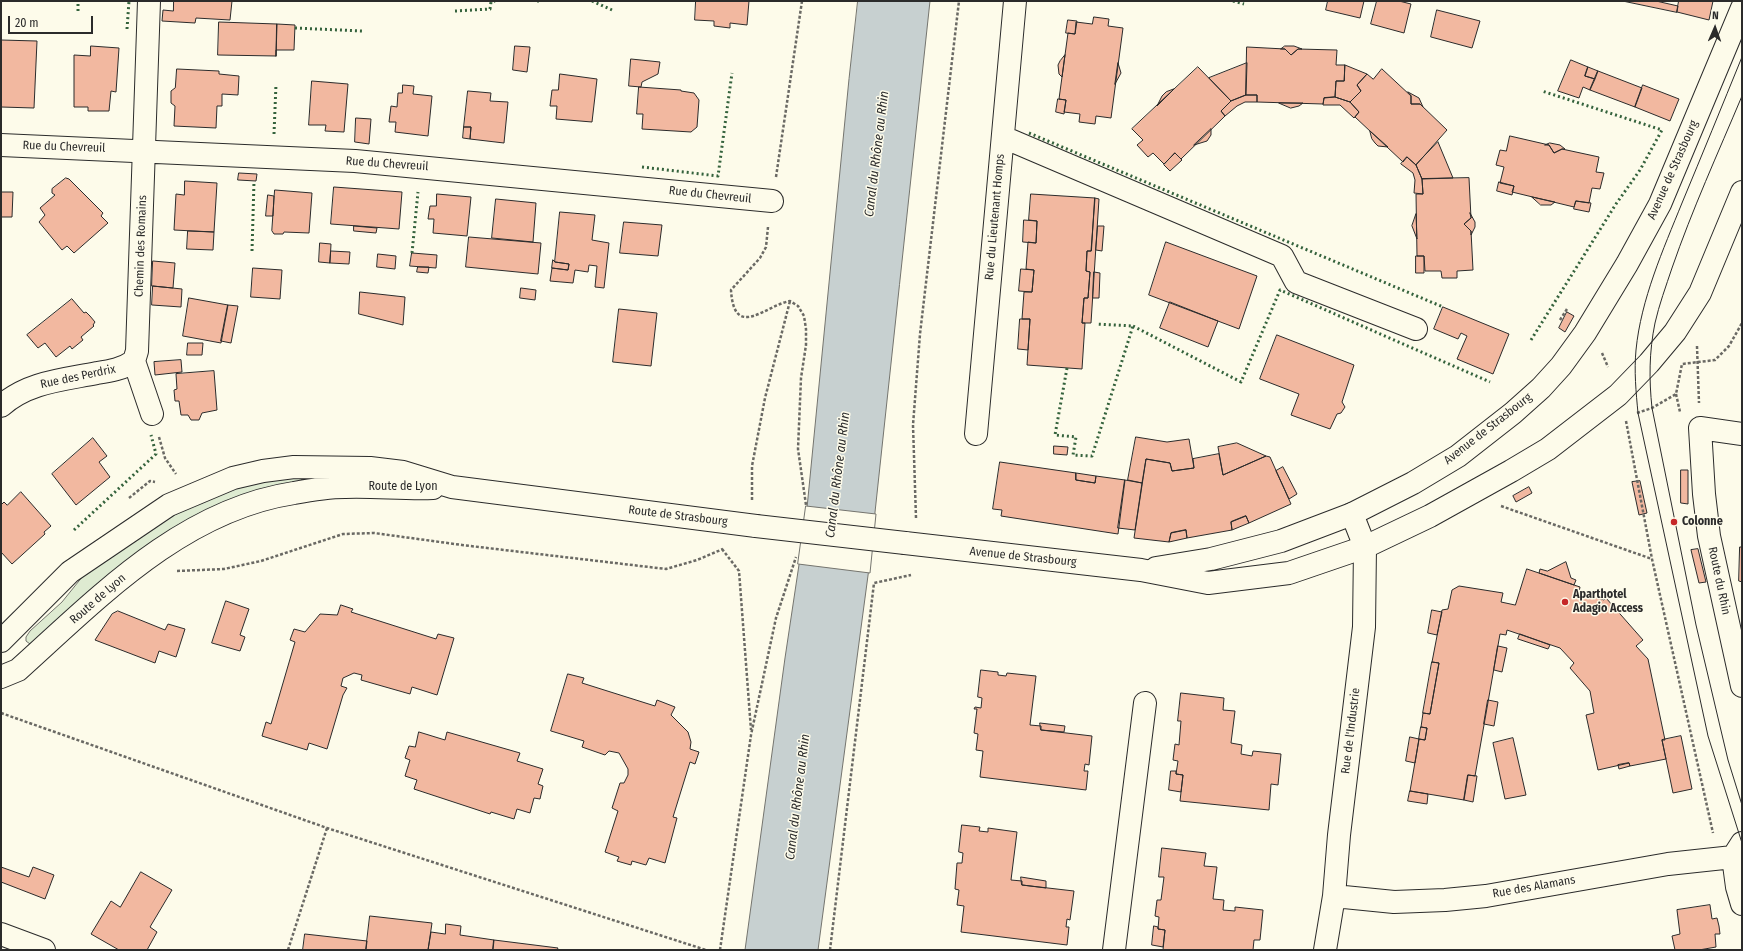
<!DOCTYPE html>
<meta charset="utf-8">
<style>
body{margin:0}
#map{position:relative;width:1743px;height:951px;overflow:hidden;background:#fdfbea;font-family:"Fira Sans Condensed",sans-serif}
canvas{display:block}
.frame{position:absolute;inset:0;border:2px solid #2b2b2b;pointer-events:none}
.north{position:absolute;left:1695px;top:8px;width:40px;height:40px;-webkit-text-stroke:3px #fdfbea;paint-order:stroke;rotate:2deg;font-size:11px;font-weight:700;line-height:16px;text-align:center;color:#2b2b2b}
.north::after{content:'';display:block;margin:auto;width:14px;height:18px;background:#2b2b2b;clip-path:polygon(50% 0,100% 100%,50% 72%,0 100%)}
.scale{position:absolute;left:8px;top:16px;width:85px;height:18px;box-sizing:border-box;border:2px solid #2b2b2b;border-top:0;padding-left:5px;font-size:12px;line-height:14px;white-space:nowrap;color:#2b2b2b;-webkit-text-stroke:3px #fdfbea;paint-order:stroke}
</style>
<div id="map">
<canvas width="1743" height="951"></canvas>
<div class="frame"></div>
<div class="north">N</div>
<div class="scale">20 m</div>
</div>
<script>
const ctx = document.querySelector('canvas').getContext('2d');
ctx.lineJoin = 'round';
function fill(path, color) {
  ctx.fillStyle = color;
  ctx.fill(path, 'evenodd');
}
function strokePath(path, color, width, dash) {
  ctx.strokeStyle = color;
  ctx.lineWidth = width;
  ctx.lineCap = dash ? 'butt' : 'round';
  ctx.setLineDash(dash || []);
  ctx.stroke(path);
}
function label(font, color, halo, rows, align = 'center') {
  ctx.font = font + ' "Fira Sans Condensed",sans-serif';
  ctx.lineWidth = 3;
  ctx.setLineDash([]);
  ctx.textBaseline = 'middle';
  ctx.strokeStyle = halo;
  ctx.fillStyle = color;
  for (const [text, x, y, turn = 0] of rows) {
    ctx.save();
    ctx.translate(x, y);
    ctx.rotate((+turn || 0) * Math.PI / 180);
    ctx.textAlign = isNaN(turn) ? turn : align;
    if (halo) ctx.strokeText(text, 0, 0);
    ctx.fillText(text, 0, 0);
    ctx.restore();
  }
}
const green = new Path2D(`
 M278 478H301L302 480 301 483 260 492 36 642 30 644 26 641V637L30 631 62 602 87 571 141 530 231 489Z`);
const water = new Path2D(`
 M858 1H930L869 568 818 950H745L785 658 806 518 849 79Z`);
const pier = new Path2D(`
 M806 506 876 514 870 573 798 564Z`);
const building = new Path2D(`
 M174 1H232L230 20 196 18 195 23 162 21 163 10 173 11Z
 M696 1H749L747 25 730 23V28L714 26V21L695 20Z
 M1328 1H1364L1360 18 1326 10Z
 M1377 1H1399L1411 4 1404 33 1371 24Z
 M1623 1H1656L1678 6 1677 12Z
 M1679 1H1713L1709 20 1677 12Z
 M1437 10 1480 21 1472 48 1431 37Z
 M1094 17 1109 19 1108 26 1123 28 1111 118 1096 116 1095 124 1079 122 1080 114 1064 112 1066 100 1059 99 1068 33 1075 34 1076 22 1092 24Z
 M1068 20 1077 21 1075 34 1066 33Z
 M219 22 277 24 276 56 218 55Z
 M277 24 295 25 294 50H276V56Z
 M1 40 37 41 34 108 1 107Z
 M91 46 119 48 116 92 111 91 109 111H88V107H74V55L90 56Z
 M515 46 530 47 527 72 513 70Z
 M1285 46H1294L1302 49H1298L1291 55 1285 49H1281Z
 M1247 47 1285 49 1291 55 1298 49 1337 50 1336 65H1345L1344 81H1336L1335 97 1324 98 1323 104 1257 102V95H1246Z
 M1065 55 1062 77 1059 74 1058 65 1060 61Z
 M631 59 660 62 658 74 642 82 641 87 629 86Z
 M1571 60 1588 67 1585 76 1595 79 1590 90 1583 87 1579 98 1558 91Z
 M1118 63 1121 73 1115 84Z
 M1247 63 1246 95 1231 101 1209 78Z
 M1345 65 1367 74 1357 85 1361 91 1350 102 1335 97 1336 81H1344Z
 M1198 67 1231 101 1221 111 1225 116 1181 159 1175 153 1164 164 1153 153 1148 157 1137 145 1143 140 1132 129Z
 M1588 67 1598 71 1595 79 1585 76Z
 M177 69 219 71V74L239 76 238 95 222 94V106H217L216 128 174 126 175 106 171 103V91L175 88Z
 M1382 69 1411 96V104H1420L1447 130 1416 165 1407 157 1403 162 1355 117 1359 112 1350 102 1361 91 1357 85 1367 74 1373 79Z
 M1598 71 1642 88 1635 107 1590 90Z
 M560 74 597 79 592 122 556 119 557 106H550L552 90H558Z
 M312 81 348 84 344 132 325 131 326 125H309Z
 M403 85 414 86 413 94 432 96 428 136 395 132 396 122H389L391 106 397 107 398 93H402Z
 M1643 85 1679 99 1670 121 1635 107Z
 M639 87 681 90V91L694 93 699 100 697 127 691 132 642 129 643 114H637Z
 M1174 89 1157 106 1162 96 1166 92Z
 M468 91 491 93 490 101 508 102 504 143 470 139 471 127H464Z
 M1408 92 1419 98 1423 107 1420 104H1411V96Z
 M1246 95H1257V102H1245L1237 106 1225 116 1221 111 1231 101Z
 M1335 97 1350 102 1359 112 1354 118 1340 105H1323L1324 98Z
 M1058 99 1066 100 1064 114 1056 112Z
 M1279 103H1303L1299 106 1291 108Z
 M356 118 371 119 369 144 355 142Z
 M464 127H471L470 139 463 138Z
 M1211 129V135L1207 141 1194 145Z
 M1370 131 1388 147 1378 146 1375 143 1372 139Z
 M1510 136 1549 145 1554 153 1562 149 1599 157 1596 172 1604 173 1600 189 1592 188 1589 203 1576 201 1574 207 1512 192 1514 186 1500 183 1504 167 1496 165 1500 150 1506 151Z
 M1438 142 1453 178 1422 179 1416 165Z
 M1550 143 1560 145 1565 149H1562L1554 153 1549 145H1545Z
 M1175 153 1182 160 1170 171 1164 165Z
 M1407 157 1416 165 1422 179 1423 194 1414 193 1415 180 1413 173 1401 164Z
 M239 173 257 174 256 181 238 180Z
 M66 178 69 179 103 213 101 216 108 223 74 253 67 246 62 250 39 222 45 215 40 208 55 195 52 193V189Z
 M1469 178 1471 218 1464 224 1471 231 1473 270 1457 271V278H1442L1441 271H1425L1424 256H1417L1416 194H1423L1422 179Z
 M185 181 217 183 214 232 174 230 176 194 184 195Z
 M1499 182 1514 186 1512 195 1497 191Z
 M334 187 402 192 399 229 331 224Z
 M275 190 312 193 309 233 284 232 283 234H274L272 231Z
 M1 192H13L12 217H1Z
 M437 194 471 197 467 236 433 233 434 219H428L430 206H436Z
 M1031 194 1095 198 1091 251H1087L1086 271 1090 272 1088 298H1084L1082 323H1085L1082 369 1027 365 1030 319H1022L1024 292H1032L1034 270 1026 269 1028 242 1036 243 1037 221 1029 220Z
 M268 195 274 196 273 216H266Z
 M1532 197 1555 202 1551 205H1541Z
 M1095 198 1099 199 1091 323H1082L1084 298H1088L1090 272 1086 271 1087 251H1091Z
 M496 199 536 203 533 242 492 238Z
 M1576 201 1591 203 1589 212 1574 209Z
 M560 212 595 215 592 240 609 243 604 288 595 287 597 266 589 265 588 272 575 270 573 283 550 281 552 268 568 270 569 264 555 262Z
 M1470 213 1475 222V227L1471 235V231L1464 224 1471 218Z
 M1416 214 1417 239 1412 226Z
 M1024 220 1037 221 1036 243 1023 242Z
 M624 222 662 225 658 256 620 253Z
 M354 226 377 228 376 233 354 231Z
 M1098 226H1104L1102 251 1096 250Z
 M188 231 214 232 213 250 187 249Z
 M469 237 541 243 538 274 466 267Z
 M1166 242 1257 276 1239 329 1149 295Z
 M320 243 331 244 330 263 319 262Z
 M331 251 350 252 349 264 330 263Z
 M412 253 437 255 436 268 410 266Z
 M378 254 396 256 395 269 377 267Z
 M1416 256H1424V273H1416Z
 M553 260 555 262 569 264 568 270 552 268Z
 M153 261 175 263 173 288 152 286Z
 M418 267H429L428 273 417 272Z
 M253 268 282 270 280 299 251 297Z
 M1021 269 1034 270 1032 292 1019 291Z
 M1094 272 1100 273 1099 298H1093Z
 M153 286 182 289 181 307 152 305Z
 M521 288 536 290 535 300 520 298Z
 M360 292 405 297 403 325 359 314Z
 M189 298 228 305 221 343 183 336Z
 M72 299 84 313 86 312 90 316 95 322 93 325 94 326 81 337 83 340 72 349 70 346 56 357 45 343 38 348 27 335Z
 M1170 302 1218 321 1208 347 1160 328Z
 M228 305 238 306 231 343 221 341Z
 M1443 307 1509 334 1493 374 1457 359 1467 336 1461 333 1458 339 1434 329Z
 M619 309 657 313 651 366 613 362Z
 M1567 312 1574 316 1565 332 1559 328Z
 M1020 319H1030L1028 350 1018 349Z
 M1277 335 1354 365 1342 402 1345 407 1341 413 1337 414 1330 429 1291 415 1299 394 1260 379Z
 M188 343H203L202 355H187Z
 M181 360 182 372 155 375 154 362Z
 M214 371 217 410 202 413 199 420H191L188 415H181L179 401H175L174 390 177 389 176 374Z
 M1136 437 1167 442 1189 439 1194 468 1172 471 1170 463 1146 459 1142 483 1128 480Z
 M93 438 107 456 99 462 110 477 76 505 52 474Z
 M1237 443 1266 456 1223 475 1218 447Z
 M1054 446 1068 447 1067 455 1054 454Z
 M1219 454 1223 475 1266 456 1270 457 1291 504 1249 523 1246 516 1231 522 1232 530 1187 538 1186 530 1171 533 1169 542 1134 538 1146 459 1170 463 1172 471 1194 468 1193 459Z
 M1000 462 1076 473V480L1095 483 1096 476 1125 480 1118 534 1001 516 1002 510 993 509Z
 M1283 467 1297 494 1289 499 1276 471Z
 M1681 470H1688V504L1681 503Z
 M1076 473 1096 476 1095 483 1076 480Z
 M1125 480 1142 483 1135 530 1118 528Z
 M1640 481 1647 513 1639 515 1632 482Z
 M1529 487 1532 493 1516 502 1513 496Z
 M21 492 51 526 44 532 45 534 12 564 1 552V505L4 502 7 505Z
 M1246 516 1249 523 1232 530 1231 522Z
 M1186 530 1187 538 1169 542 1171 533Z
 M1740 547H1742V582L1739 581Z
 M1698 549 1706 582 1699 583 1691 550Z
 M1566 562 1571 578 1576 580 1574 585 1539 573 1540 569 1547 571Z
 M1527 569 1580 587 1579 592 1604 600 1606 598 1643 640 1636 646 1648 659 1665 740H1662L1666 759 1630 766 1629 763 1598 770 1586 715 1594 713 1590 691 1570 668 1574 663 1560 648 1507 630 1506 635 1500 634 1475 776 1468 775 1464 800 1410 791 1419 739 1425 740 1427 728 1421 727 1423 713 1430 714 1439 663 1432 662 1442 610 1448 609 1452 590 1459 586 1503 593 1501 602 1515 605Z
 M226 601 249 609 240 635 245 637 240 651 212 643Z
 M341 605 353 609 351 612 436 639 438 634 454 638 437 695 412 687 410 694 361 680 362 675 354 673 343 678 341 686 347 688 343 695 327 749 309 743 307 750 262 736 266 722 271 724 295 642 290 640 294 629 305 632 320 614 337 615Z
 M1432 610 1442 612 1437 635 1428 633Z
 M118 611 165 630 168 624 185 629 176 657 159 651 155 663 95 640 112 614Z
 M1520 634 1550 645 1548 649 1518 639Z
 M1498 646 1507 648 1502 672 1494 670Z
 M1432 662 1439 663 1430 714 1423 713Z
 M981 670 998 672V675L1006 676 1007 673 1036 676 1030 725 1041 726V730L1092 736 1089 765 1085 764 1084 771H1088L1086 790 980 777 983 751 976 750 978 734 974 733 977 709H974L975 707 981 708 982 698 978 697Z
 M568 674 584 678 582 683 655 706 657 700 675 707 671 715 688 732 691 742 690 749 699 752 695 764 690 762 673 817 677 818 665 863 649 858 646 865 632 861 631 865 617 861 619 857 605 852 618 811 612 808 620 783H624L628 775V769L619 753 609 751 605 755 582 747 584 741 551 731Z
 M1181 693 1224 698 1223 710 1235 711 1231 743 1242 745 1241 754 1252 756 1253 751 1281 754 1278 785 1271 784 1269 810 1180 801 1183 775 1176 774 1178 761 1173 760 1175 744 1179 745 1181 721H1178Z
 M1488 700 1498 702 1494 726 1484 724Z
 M1040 723 1065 726 1064 732 1041 730Z
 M1421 727 1427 728 1425 740 1419 739Z
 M419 732 445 740 447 732 520 753 517 761 543 769 538 784 543 786 540 799 534 798 530 813 517 809 514 819 491 812 490 814 414 789 417 780 405 776 410 760 405 758 409 746 415 747Z
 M1681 736 1692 789 1673 793 1662 740Z
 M1410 737 1419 739 1415 763 1406 761Z
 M1513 738 1526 795 1505 799 1493 743Z
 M1629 763 1630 766 1619 769 1618 765Z
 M1171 771H1176V774L1183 775 1181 792 1169 790Z
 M1468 775 1477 776 1473 802 1464 800Z
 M1410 791 1428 794 1427 804 1408 801Z
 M962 825 980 827 979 831 988 832V828L1017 832 1011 880 1022 881V885L1074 891 1070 920 1067 919 1066 927H1069L1067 945 961 932 964 906 957 905 959 890 955 889 957 863H962L963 853 959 852Z
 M1162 848 1206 853 1204 866 1217 867 1213 899 1224 900 1223 910 1235 911V907L1263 910 1260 940H1254L1253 950H1163L1165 930 1158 929 1159 917 1155 916 1157 900H1161L1164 877H1159Z
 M1 867 29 877 33 867 54 875 45 899 1 882Z
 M141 872 172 890 150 927 157 932 147 950H119L91 934 111 901 120 907Z
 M1021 877 1046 881V888L1022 885Z
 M1710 905 1712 919 1717 918 1719 926 1720 934H1715L1716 947 1699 950H1675L1672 936 1680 934 1677 910Z
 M370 916 432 923 428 950H366Z
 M446 924 461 926 460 935 494 940 493 950H428L431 932 445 934Z
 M1154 926 1158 927V929L1165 930 1163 947 1152 945Z
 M305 934 367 941 366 950H303Z
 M494 940 558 948 557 950H493Z`);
const path = new Path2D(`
 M776 177 802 1
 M768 227 766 247 760 258 731 290C734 341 766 305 790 301L798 306 804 316 806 329V345L801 378 798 449 806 505
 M1560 320 1567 309
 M1697 346 1699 403
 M1602 353 1608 367
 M1676 394 1680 412
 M1637 413 1652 408 1676 394 1682 364 1715 360 1729 346 1742 323
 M1626 421 1652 559 1713 833
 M159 437 165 458 176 474
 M129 498 150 481 155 482
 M752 500V466L765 398 790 301
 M1501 506 1652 559
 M916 518 913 425 920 334 959 1
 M722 549 739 571 751 730
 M177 571 224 569 261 561 343 534 374 533 462 545 666 569 697 560 723 549
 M1 713 327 828 706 950
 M288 950 327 828
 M720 950 751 735 776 618 796 557
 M830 950 874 583 911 575`);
const minor = new Path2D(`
 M149 1 137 351 134 361 152 414
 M1003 137 1282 256 1296 282 1416 329
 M1 145 355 161 772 201
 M1 406C28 382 62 380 97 373 110 371 123 369 134 361
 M976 434 1015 1
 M1742 434 1700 428 1704 494 1709 536 1742 686
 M1742 843 1733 857 1737 887 1742 904
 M1334 896 1394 902 1445 900 1486 896 1668 864 1733 857
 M1 934 44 950
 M1114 950 1145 703
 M1325 950 1334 896 1339 835 1364 627 1365 547 1352 514`);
const major = new Path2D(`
 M905 543 1141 570 1208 583 1289 573 1365 547 1430 516 1511 471 1548 449 1618 395 1649 363 1675 332 1700 293 1742 192
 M1156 568 1211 559 1281 541 1352 514 1413 483 1458 456 1513 413 1541 388 1561 366 1585 333 1627 264 1660 204 1742 8
 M1 641 70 572 169 505 233 478 263 471 294 467 370 468 403 472 452 487 756 526
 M1 677 18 670C98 598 182 510 294 493 310 490 328 487 345 487 374 486 403 489 433 488`);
const tram = new Path2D(`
 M1742 57C1722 106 1702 155 1682 203 1663 250 1641 299 1636 350 1634 371 1636 392 1638 413L1708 736 1742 843
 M1742 96C1718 153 1692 210 1672 268 1666 286 1659 305 1655 323 1649 352 1649 380 1652 408L1696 625 1728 760 1742 805`);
const majorBridge = new Path2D(`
 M756 526 905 543`);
const hedge = new Path2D(`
 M537 1H540
 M592 1 612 10
 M1233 1 1244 4
 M78 11V1
 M455 11 490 9 491 2 495 1
 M295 28 362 31
 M127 29 129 1
 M1029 133 1443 307
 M274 134 276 84
 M642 167 718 176 732 73
 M252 251 254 181
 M412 253 418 192
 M1133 326 1241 382 1280 290 1490 382
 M1531 340 1616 204 1640 170 1662 130 1542 91
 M1067 368 1055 435 1076 437 1073 455 1092 456 1133 326 1096 324
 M74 530 156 454 151 435`);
const markers = [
 [1674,522,4,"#c62828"],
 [1565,602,4,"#c62828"]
];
const streetNames = [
 ["Rue du Chevreuil",64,147,2],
 ["Rue du Chevreuil",387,164,4],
 ["Avenue de Strasbourg",1673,170,-66],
 ["Rue du Chevreuil",710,195,6],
 ["Rue du Lieutenant Homps",995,217,-85],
 ["Chemin des Romains",141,246,-88],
 ["Rue des Perdrix",78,377,-12],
 ["Avenue de Strasbourg",1488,429,-38],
 ["Route de Lyon",403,487],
 ["Route de Strasbourg",678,516,7],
 ["Avenue de Strasbourg",1023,557,6],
 ["Route du Rhin",1719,581,78],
 ["Route de Lyon",98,599,-41],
 ["Rue de l'Industrie",1351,731,-83],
 ["Rue des Alamans",1534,887,-10]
];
const poiNames = [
 ["Colonne",1682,522],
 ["Aparthotel",1573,595],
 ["Adagio Access",1573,609]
];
const waterNames = [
 ["Canal du Rhône au Rhin",877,154,-83],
 ["Canal du Rhône au Rhin",838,475,-83],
 ["Canal du Rhône au Rhin",798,797,-83]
];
fill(green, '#deebd1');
strokePath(green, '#74746e', 1);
fill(water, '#c7d0d0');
strokePath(water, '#74746e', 1);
fill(pier, '#fdfbea');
strokePath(pier, '#74746e', 1);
fill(building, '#f2b8a0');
strokePath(building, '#2b2b2b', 1);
strokePath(minor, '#2b2b2b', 24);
strokePath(major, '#2b2b2b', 24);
strokePath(path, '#6a6964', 2.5, [3, 2]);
strokePath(minor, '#fdfbea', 22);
strokePath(major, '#fdfbea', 22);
strokePath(tram, '#2b2b2b', 1);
strokePath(majorBridge, '#2b2b2b', 24, []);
strokePath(majorBridge, '#fdfbea', 22);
strokePath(hedge, '#34623c', 3, [2, 3]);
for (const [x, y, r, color] of markers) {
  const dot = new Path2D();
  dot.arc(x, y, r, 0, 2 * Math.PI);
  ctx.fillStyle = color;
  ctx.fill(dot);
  strokePath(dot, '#fdfbea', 1.5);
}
label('12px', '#2b2b2b', '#fdfbea', streetNames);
label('bold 12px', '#2b2b2b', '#fdfbea', poiNames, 'left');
label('italic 13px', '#2b2b2b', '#fdfbea', waterNames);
</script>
